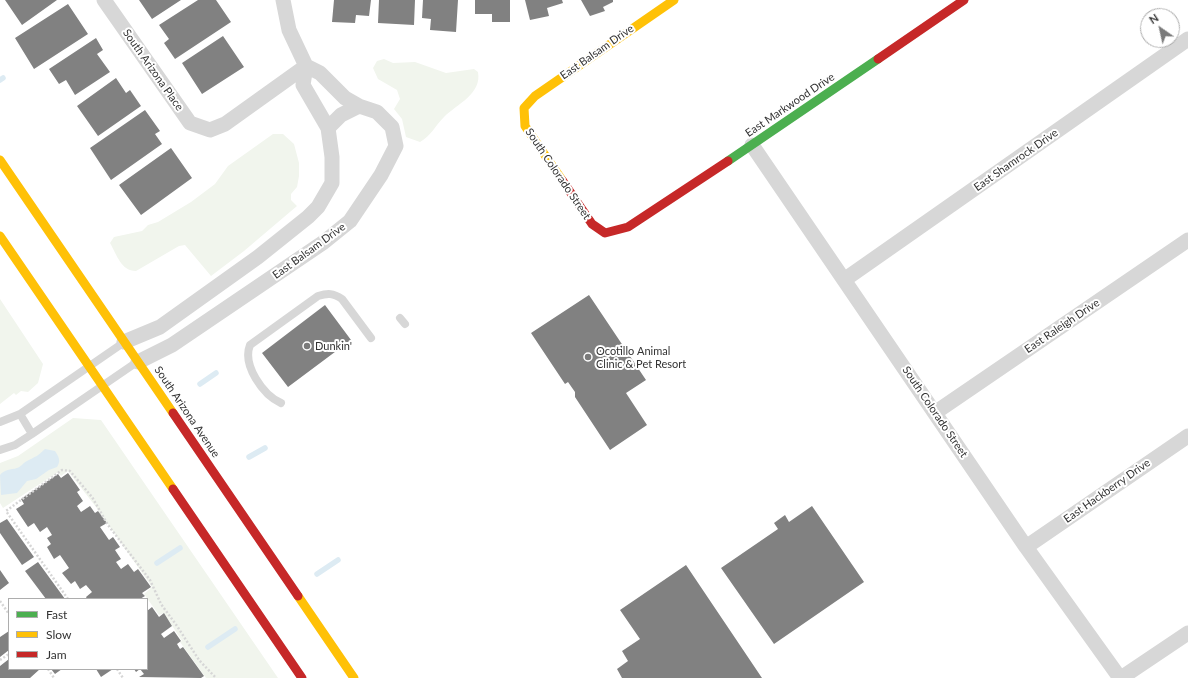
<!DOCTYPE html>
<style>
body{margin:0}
#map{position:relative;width:1188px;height:678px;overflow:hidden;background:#fff;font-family:Lato,sans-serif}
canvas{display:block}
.legend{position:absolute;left:8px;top:598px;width:140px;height:72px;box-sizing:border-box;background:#fff;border:1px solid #adadad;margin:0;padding:5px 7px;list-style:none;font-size:12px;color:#333}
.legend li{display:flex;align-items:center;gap:8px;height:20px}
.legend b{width:20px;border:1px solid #adadad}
.north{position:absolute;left:1140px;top:8px;width:40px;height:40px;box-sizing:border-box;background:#fff;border:1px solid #adadad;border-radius:50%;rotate:326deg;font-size:11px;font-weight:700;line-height:16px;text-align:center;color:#333}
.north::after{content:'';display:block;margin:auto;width:14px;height:18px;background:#7a7a7a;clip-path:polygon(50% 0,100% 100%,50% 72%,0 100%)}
</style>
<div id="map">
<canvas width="1188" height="678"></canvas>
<ul class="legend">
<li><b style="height:5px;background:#4caf50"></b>Fast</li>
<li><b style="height:5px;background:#ffc107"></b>Slow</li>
<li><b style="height:5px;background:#c62828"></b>Jam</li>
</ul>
<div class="north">N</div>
</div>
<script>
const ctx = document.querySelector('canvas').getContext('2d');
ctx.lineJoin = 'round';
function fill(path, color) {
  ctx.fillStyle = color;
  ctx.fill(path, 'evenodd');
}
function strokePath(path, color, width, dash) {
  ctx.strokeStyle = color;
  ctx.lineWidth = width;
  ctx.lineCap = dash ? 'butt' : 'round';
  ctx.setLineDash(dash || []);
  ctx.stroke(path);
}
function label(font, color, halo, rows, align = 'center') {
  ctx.font = font + ' Lato,sans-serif';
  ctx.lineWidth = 4;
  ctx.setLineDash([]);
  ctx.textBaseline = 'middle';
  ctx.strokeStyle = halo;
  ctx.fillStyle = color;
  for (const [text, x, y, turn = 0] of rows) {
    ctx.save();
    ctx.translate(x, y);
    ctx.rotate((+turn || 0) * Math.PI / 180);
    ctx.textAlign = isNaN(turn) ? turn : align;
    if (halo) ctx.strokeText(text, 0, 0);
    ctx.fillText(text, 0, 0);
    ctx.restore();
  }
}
const green = new Path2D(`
 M384 59 393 63 415 62 446 73 474 69 478 72C482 94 457 104 444 117 435 126 431 136 420 142L406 137 402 119 394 109 400 99 397 90 378 79 373 68 377 61Z
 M273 134H283L294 144 299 163V176L297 187 291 194V200L297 206 244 251 211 276 185 245 179 246 136 271C121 271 117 255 110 243L114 237 142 231 148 225 158 222 191 202 215 184 228 166Z
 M0 299 43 364 38 383 28 392 21 391 16 395 14 393 0 404Z
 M73 418 101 420 278 678H206L180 642 182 641 164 613 159 615 144 594 152 587 96 507 68 471 61 476 58 472 3 508 0 503V463L18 456Z`);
const water = new Path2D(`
 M45 449 55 451C59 457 61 461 57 467L49 470 36 479 27 481 17 493 1 495 0 475C5 469 10 470 17 468 21 467 23 463 27 461 36 456 37 457 45 449Z`);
const stream = new Path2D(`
 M0 80 3 78
 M200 384 216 373
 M249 457 265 448
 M157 563 180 548
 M317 574 338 560
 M208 647 235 629`);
const building = new Path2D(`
 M5 0H57L22 25Z
 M139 0H181L152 19Z
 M198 0H216L231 22 175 59 164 43 169 39 159 25Z
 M334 0H371L369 16 356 15 355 23 332 22Z
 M379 0H415L414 25 378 23Z
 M423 0H458L456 32 430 30 431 19 422 18Z
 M475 0H510V22H492V14H475Z
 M525 0H562L563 3 547 8 549 16 530 20Z
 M581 0H613V2L603 7 605 11 590 16Z
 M68 4 88 34 34 69 15 38Z
 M223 36 244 67 202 94 182 63Z
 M96 38 103 50 97 54 110 72 75 95 66 80 59 84 49 69Z
 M116 78 126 93 130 90 141 106 98 136 77 106Z
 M145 110 160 131 155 134 162 144 111 180 90 148Z
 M171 148 192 178 141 215 119 185Z
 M589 295 646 380 626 393 647 425 610 450 575 397V392L568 382 565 384 531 333Z
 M325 305 351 340 288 387 262 353Z
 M68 473 80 490 77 492 83 501 77 506 81 512 90 506 95 513 98 511 107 523 100 527 109 540 113 537 120 547 115 550 121 559 116 562 121 569 128 564 134 572 138 569 151 587 142 593 145 596 140 599H87L86 597 92 592 86 585 80 589 75 581 71 584 62 573 69 568 60 555 54 559 47 547 51 544 47 538 52 535 47 527 40 532 34 523 28 527 16 509 24 504 21 499 58 474 61 478Z
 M812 506 864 582 774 644 721 568 778 529 774 523 785 515 789 522Z
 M7 519 34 557 22 565 0 533V523Z
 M38 562 65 599H46L25 571Z
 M686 565 762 678H622L617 669 628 661 622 651 640 639 620 610Z
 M0 570 9 583 0 590Z
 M152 607 159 617 164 613 172 626 161 634 164 638 174 631 181 641 177 644 180 649 183 647 204 676 201 678 139 677 144 674 140 669 136 672 134 669H147V611Z
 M9 631V650L0 657V637Z
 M9 659V669H40L30 678H0V666Z
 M51 669H62L55 674Z
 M96 669H113L101 677Z`);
const path = new Path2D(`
 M68 599 6 511 62 470 70 471 92 497 108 525 150 580 161 604 177 626 199 660 216 678
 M0 601 9 614
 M0 660 9 654
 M48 669 54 678
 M117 669 123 678`);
const lane = new Path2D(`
 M400 318 405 324
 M281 403C263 395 242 365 250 345L318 296C328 293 333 293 342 299L371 338
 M20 414 32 434
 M0 422 20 414 123 343
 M0 450 15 445 32 434 137 362`);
const street = new Path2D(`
 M104 0 190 123 210 130 225 124 306 66
 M328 128 341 115 359 106
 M752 145 1026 547 1120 678
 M844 280 1188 39
 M124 342 160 327 258 257 308 217 318 207 332 183V157L328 128 303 85 306 66 289 30 283 0
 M138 362 172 345 324 242 350 221 381 175 396 146 392 127 377 112 359 106 345 98 320 73 306 66
 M936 412 1188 240
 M1026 547 1188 436
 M1121 678 1188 633`);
const fast = new Path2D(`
 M728 161 878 59`);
const slow = new Path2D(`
 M0 160 173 413
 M562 180 525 126 524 108 535 96 674 0
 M0 236 173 489
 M298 596 354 678`);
const jam = new Path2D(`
 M878 59 964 0
 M562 180 592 224 605 233 628 227 728 161
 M173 413 298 596
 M173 489 302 678`);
const markers = [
 [307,346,4,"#7a7a7a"],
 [588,357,4,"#7a7a7a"]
];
const streetNames = [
 ["East Balsam Drive",597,52,-35],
 ["South Arizona Place",153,70,55],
 ["East Markwood Drive",790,105,-34],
 ["East Shamrock Drive",1016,160,-35],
 ["South Colorado Street",558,174,56],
 ["East Balsam Drive",309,251,-36],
 ["East Raleigh Drive",1062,326,-34],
 ["South Arizona Avenue",187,412,56],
 ["South Colorado Street",935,412,56],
 ["East Hackberry Drive",1107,491,-35]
];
const poiNames = [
 ["Dunkin'",315,346],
 ["Ocotillo Animal",596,351],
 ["Clinic & Pet Resort",596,364]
];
fill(green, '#f1f5ed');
fill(water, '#ddebf3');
strokePath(stream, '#ddebf3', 5.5);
fill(building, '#818181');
strokePath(path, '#d6d6d6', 2.5, [2, 2]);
strokePath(lane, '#d7d7d7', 8);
strokePath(street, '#d7d7d7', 15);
strokePath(fast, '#4caf50', 9);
strokePath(slow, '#ffc107', 9);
strokePath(jam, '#c62828', 9);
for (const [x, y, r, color] of markers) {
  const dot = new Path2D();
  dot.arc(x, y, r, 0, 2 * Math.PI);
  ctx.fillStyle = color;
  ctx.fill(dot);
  strokePath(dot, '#fff', 1.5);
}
label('11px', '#333', '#fff', streetNames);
label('11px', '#333', '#fff', poiNames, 'left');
</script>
